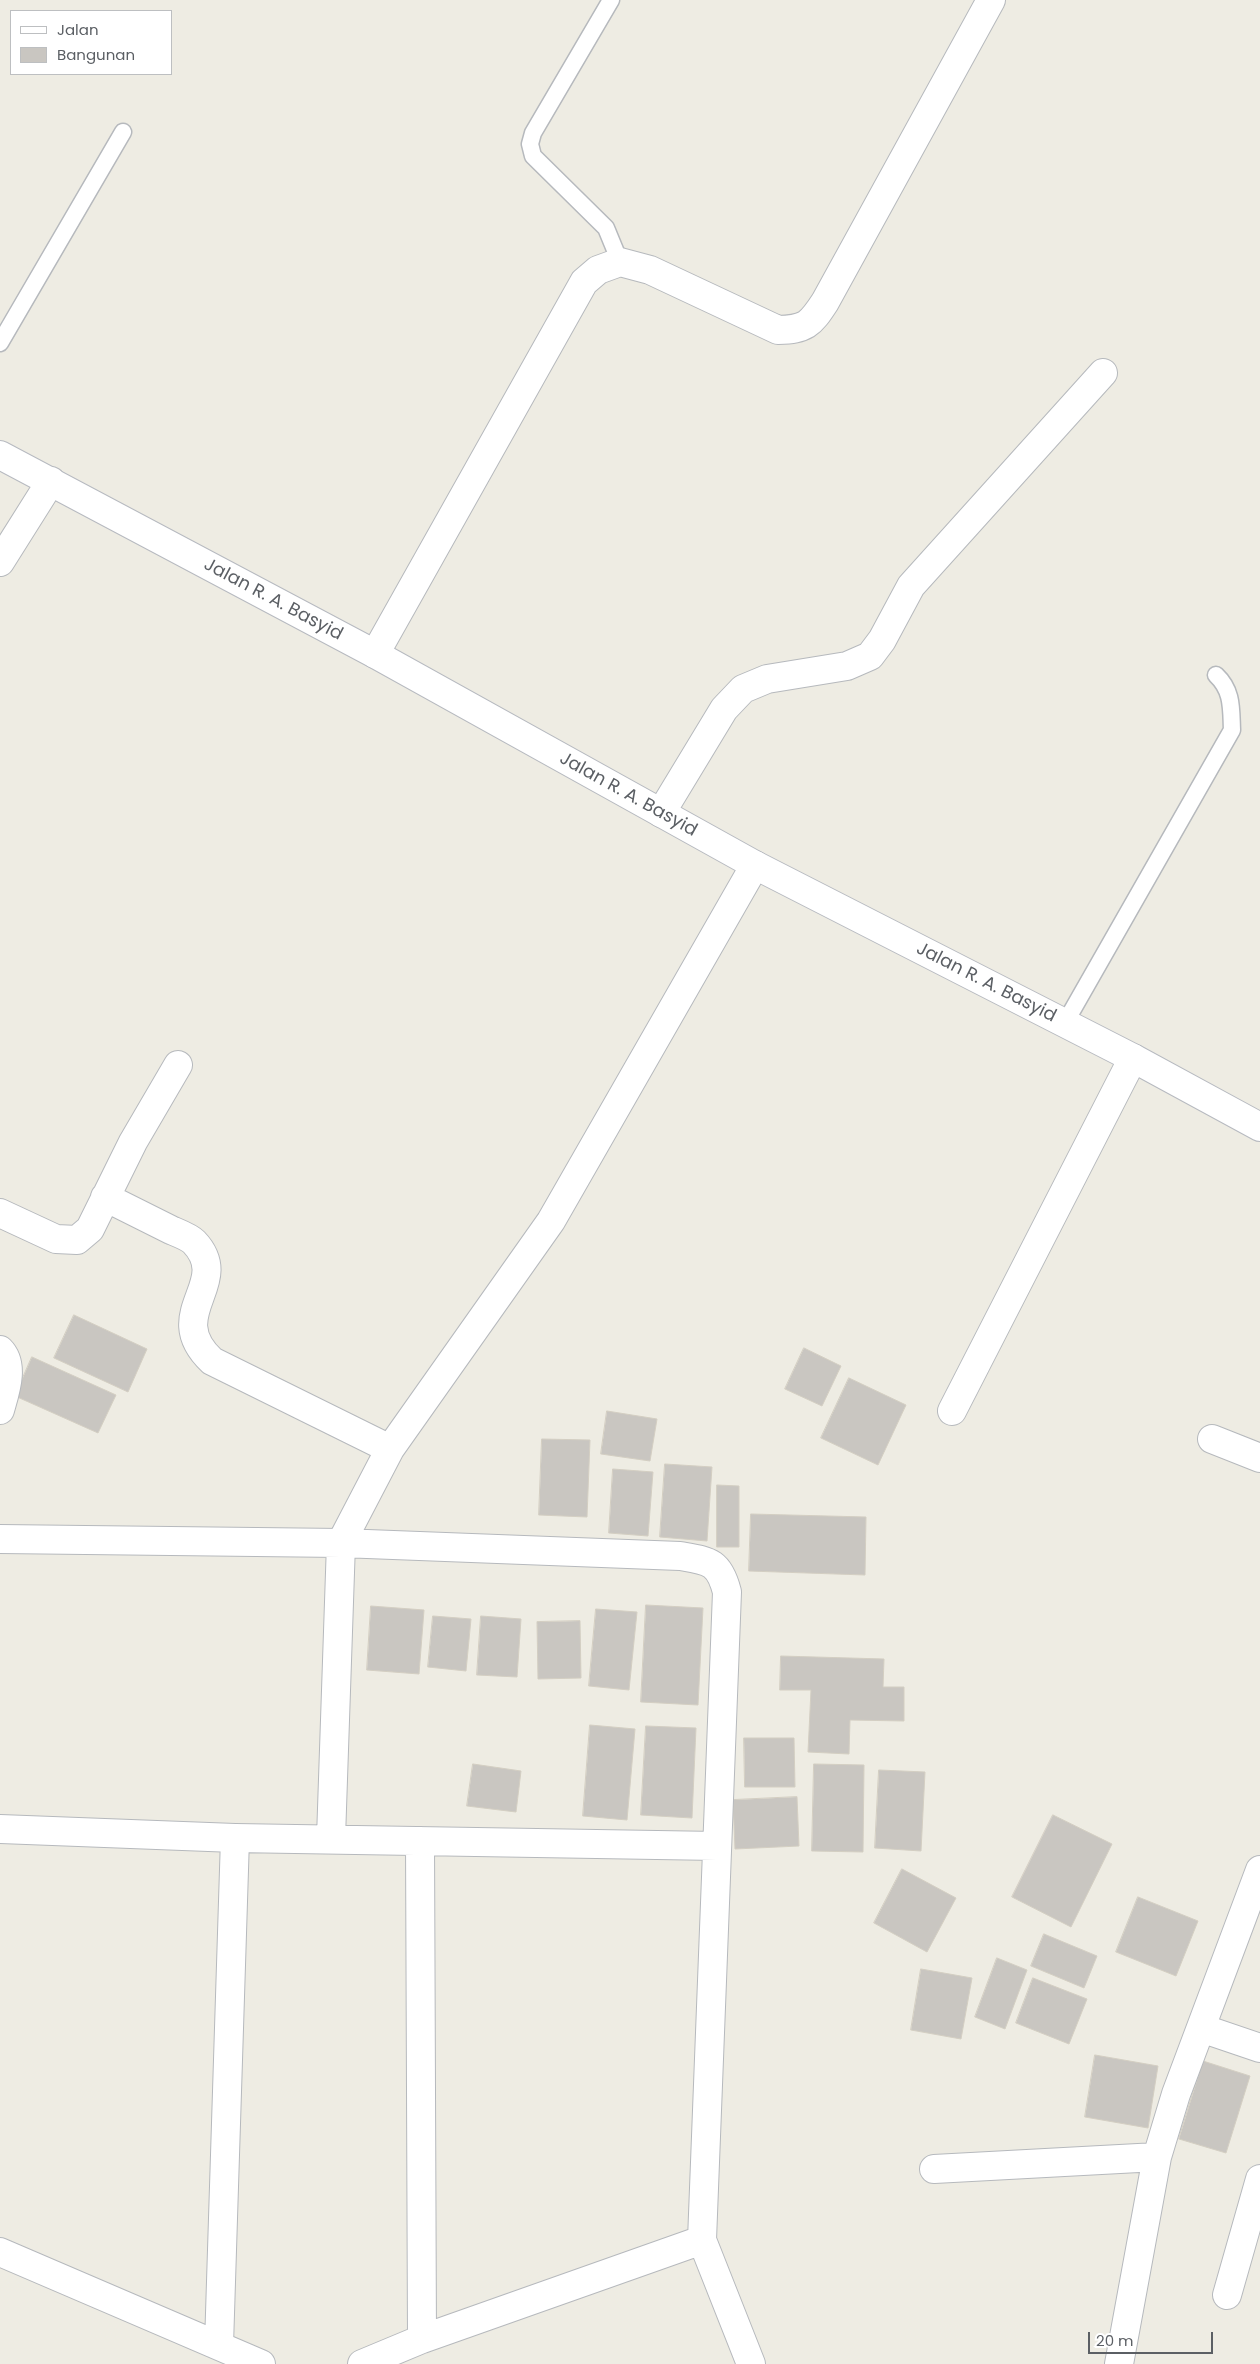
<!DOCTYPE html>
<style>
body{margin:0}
#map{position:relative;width:1260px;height:2364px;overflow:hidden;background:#eeece3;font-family:Poppins,sans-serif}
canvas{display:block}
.legend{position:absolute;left:10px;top:10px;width:162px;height:65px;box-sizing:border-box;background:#fff;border:1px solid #bdbfc1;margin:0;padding:6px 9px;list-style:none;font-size:15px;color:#5b5f64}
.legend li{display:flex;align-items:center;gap:10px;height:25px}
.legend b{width:25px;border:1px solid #bdbfc1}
.scale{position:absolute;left:1088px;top:2332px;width:125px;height:22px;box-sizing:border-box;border:2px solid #5b5f64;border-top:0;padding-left:6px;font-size:15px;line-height:18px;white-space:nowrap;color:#5b5f64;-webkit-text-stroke:4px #fff;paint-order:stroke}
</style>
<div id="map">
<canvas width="1260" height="2364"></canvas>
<ul class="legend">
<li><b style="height:6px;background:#fff"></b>Jalan</li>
<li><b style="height:14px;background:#c9c6c1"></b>Bangunan</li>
</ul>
<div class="scale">20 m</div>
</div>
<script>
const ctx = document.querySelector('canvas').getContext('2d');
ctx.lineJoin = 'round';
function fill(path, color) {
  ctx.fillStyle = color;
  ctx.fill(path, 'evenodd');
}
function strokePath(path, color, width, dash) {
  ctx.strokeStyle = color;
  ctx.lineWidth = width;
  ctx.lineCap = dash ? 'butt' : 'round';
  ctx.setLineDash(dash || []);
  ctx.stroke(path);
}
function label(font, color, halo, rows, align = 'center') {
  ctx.font = font + ' Poppins,sans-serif';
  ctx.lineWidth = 5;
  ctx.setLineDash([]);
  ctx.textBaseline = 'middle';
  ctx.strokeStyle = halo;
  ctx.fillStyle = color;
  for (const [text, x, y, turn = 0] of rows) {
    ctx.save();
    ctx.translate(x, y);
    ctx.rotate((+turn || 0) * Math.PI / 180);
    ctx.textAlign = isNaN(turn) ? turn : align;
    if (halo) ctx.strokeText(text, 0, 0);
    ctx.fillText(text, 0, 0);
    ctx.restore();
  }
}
const building = new Path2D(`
 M74 1315 147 1349 128 1392 54 1358Z
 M804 1348 841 1366 822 1406 785 1389Z
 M32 1357 116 1395 98 1433 15 1396Z
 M849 1378 906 1405 878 1465 821 1438Z
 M607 1411 657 1419 650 1461 601 1454Z
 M542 1439 590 1440 587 1517 539 1515Z
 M665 1464 712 1467 707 1541 660 1537Z
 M613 1469 653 1472 648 1536 609 1533Z
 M717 1485 739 1486V1547H717Z
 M751 1514 866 1517 865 1575 749 1571Z
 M646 1605 703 1608 698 1705 641 1702Z
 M371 1606 424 1610 419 1674 367 1670Z
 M596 1609 637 1612 629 1690 589 1686Z
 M433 1616 471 1619 466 1671 428 1667Z
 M481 1616 521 1619 517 1677 477 1675Z
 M580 1621 581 1678 538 1679 537 1622Z
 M781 1656 884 1659 883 1687H904V1721L850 1720 849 1754 808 1752 811 1690H780Z
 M590 1725 635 1729 627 1820 583 1816Z
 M646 1726 696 1728 692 1818 641 1815Z
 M744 1738H794L795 1787H745Z
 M473 1764 521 1771 516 1812 467 1806Z
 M814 1764 864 1765 863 1852 812 1851Z
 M879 1770 925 1772 921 1851 875 1848Z
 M797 1797 799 1846 735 1849 733 1800Z
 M1053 1815 1112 1844 1071 1927 1012 1897Z
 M902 1869 956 1898 927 1952 874 1923Z
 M1138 1897 1198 1921 1176 1976 1116 1952Z
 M1044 1934 1097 1956 1084 1988 1031 1966Z
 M997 1958 1027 1970 1005 2029 975 2017Z
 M921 1969 972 1978 961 2039 911 2030Z
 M1033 1978 1087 1999 1069 2044 1016 2023Z
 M1095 2055 1158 2066 1148 2128 1085 2117Z
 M1203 2061 1250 2076 1226 2153 1179 2139Z`);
const lane = new Path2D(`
 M611 0 533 133 530 144 533 156 606 228 620 262
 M0 343 123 132
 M1065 1023 1232 730C1231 709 1233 691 1216 675`);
const street = new Path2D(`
 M0 562 51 481
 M375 654 584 282 598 270 620 262 650 270 778 330C806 329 810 325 825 302L991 0
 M661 813 724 709 743 689 767 679 847 666 870 656 882 640 911 586 1103 373
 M105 1197C127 1208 149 1219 171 1230 178 1233 189 1237 194 1242 234 1284 161 1313 212 1361L390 1449
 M0 1213 56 1239 77 1240 90 1229 133 1142 178 1065
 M0 1350C15 1365 5 1392 0 1410
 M952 1411 1133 1058
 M1212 1439 1260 1458
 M0 1539 341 1543 390 1449 551 1221 755 865
 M0 1829 235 1838 717 1846
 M331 1838 341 1543 680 1556C709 1561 719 1561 727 1592L702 2240 751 2364
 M420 1841 422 2339
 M1201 2028 1260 2048
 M934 2169 1157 2157
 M0 2252 261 2364
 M1227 2295 1260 2179
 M219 2345 235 1838
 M362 2364 422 2339 702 2240
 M1119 2364 1157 2157 1176 2094 1260 1870`);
const secondary = new Path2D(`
 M0 455 375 654 755 865 1133 1058 1260 1127`);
const streetNames = [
 ["Jalan R. A. Basyid",273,600,28],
 ["Jalan R. A. Basyid",628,795,29],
 ["Jalan R. A. Basyid",986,983,27]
];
fill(building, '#c9c6c1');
strokePath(building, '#d3cec2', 1);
strokePath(lane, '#b6b9bd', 19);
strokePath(street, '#b6b9bd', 30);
strokePath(secondary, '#b7bac0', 30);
strokePath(lane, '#fff', 16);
strokePath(street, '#fff', 28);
strokePath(secondary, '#fff', 28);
label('18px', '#5b5f64', '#fff', streetNames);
</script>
